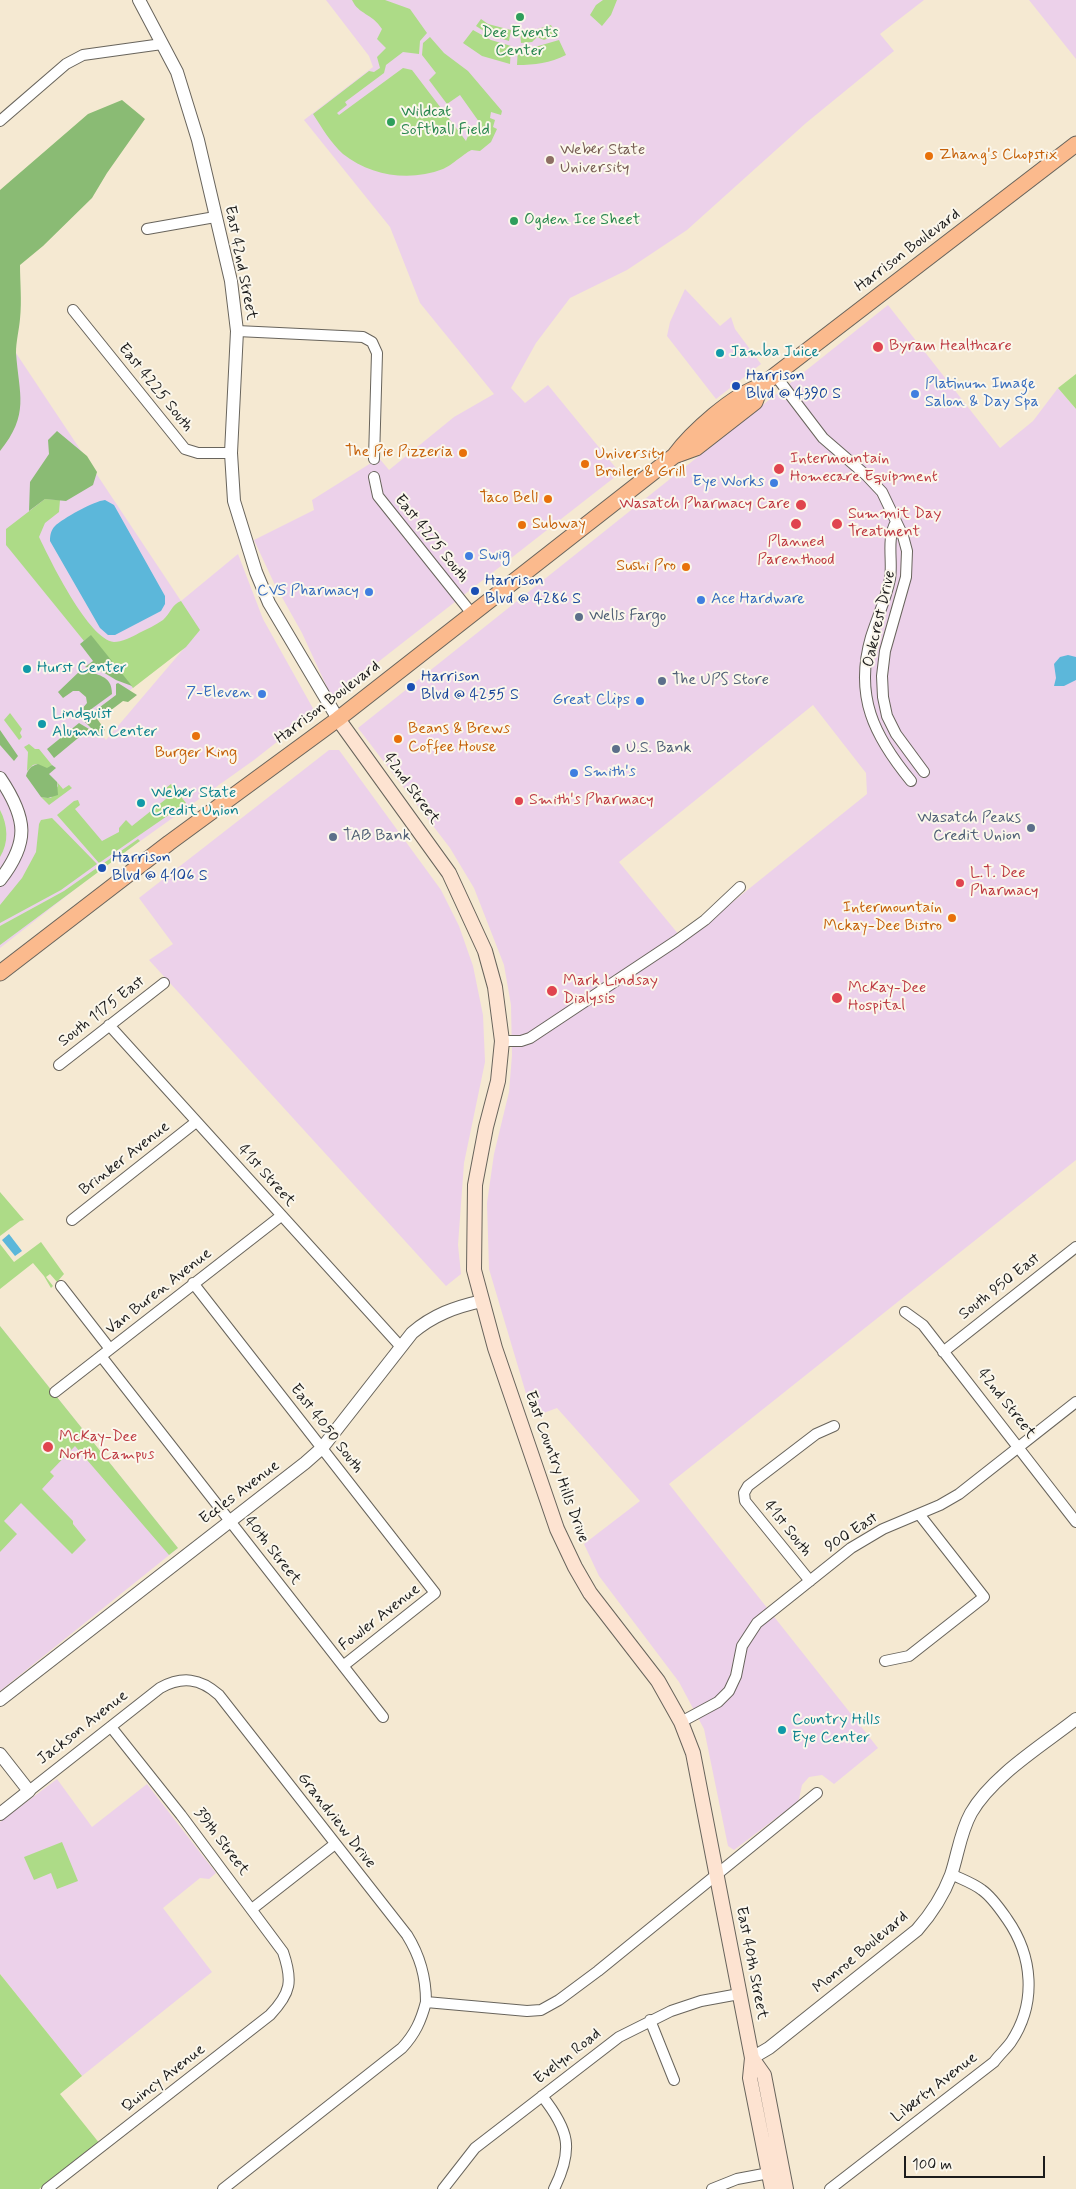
<!DOCTYPE html>
<style>
body{margin:0}
#map{position:relative;width:1076px;height:2189px;overflow:hidden;background:#f5e9d2;font-family:Mynerve,sans-serif}
canvas{display:block}
.scale{position:absolute;left:904px;top:2156px;width:141px;height:22px;box-sizing:border-box;border:2px solid #1c1c1c;border-top:0;padding-left:6px;font-size:15px;line-height:18px;white-space:nowrap;color:#1c1c1c;-webkit-text-stroke:4px #fbf7ec;paint-order:stroke}
</style>
<div id="map">
<canvas width="1076" height="2189"></canvas>
<div class="scale">100 m</div>
</div>
<script>
const ctx = document.querySelector('canvas').getContext('2d');
ctx.lineJoin = 'round';
function fill(path, color) {
  ctx.fillStyle = color;
  ctx.fill(path, 'evenodd');
}
function strokePath(path, color, width, dash) {
  ctx.strokeStyle = color;
  ctx.lineWidth = width;
  ctx.lineCap = dash ? 'butt' : 'round';
  ctx.setLineDash(dash || []);
  ctx.stroke(path);
}
function label(font, color, halo, rows, align = 'center') {
  ctx.font = font + ' Mynerve,sans-serif';
  ctx.lineWidth = 4;
  ctx.setLineDash([]);
  ctx.textBaseline = 'middle';
  ctx.strokeStyle = halo;
  ctx.fillStyle = color;
  for (const [text, x, y, turn = 0] of rows) {
    ctx.save();
    ctx.translate(x, y);
    ctx.rotate((+turn || 0) * Math.PI / 180);
    ctx.textAlign = isNaN(turn) ? turn : align;
    if (halo) ctx.strokeText(text, 0, 0);
    ctx.fillText(text, 0, 0);
    ctx.restore();
  }
}
const built = new Path2D(`
 M326 0H924L880 34 894 51 806 123 687 230 627 270 570 298 536 343 511 388 525 403 548 385 620 473 332 698 302 633 274 583 254 540 314 510 312 500 379 458 389 470 454 417 494 394 420 303 390 227 304 120 373 67 369 56Z
 M1029 0H1076V59Z
 M685 289 720 326 731 317 735 329 761 364 716 399 667 336 670 322Z
 M888 305 1000 448 1033 421 1058 388 1076 409V1160L669 1484 878 1748 834 1784 822 1775 809 1777 802 1785 799 1799 796 1803 734 1850 728 1846 704 1729 679 1682 599 1576 584 1544 640 1501 557 1408 533 1417 489 1269 487 1203 494 1154 509 1092 512 1055 511 1005 504 965 474 888 450 848 358 728ZM813 705 866 773 867 794 684 941 619 862Z
 M0 329 181 601 238 554 263 619 315 712 254 760 101 869 0 948ZM197 633 106 740 92 723Z
 M329 750H339L441 890 459 926 473 966 483 1015 485 1062 464 1163 458 1245 461 1274 446 1286 149 960 173 944 139 898Z
 M0 1326 178 1548 0 1691Z
 M57 1779 92 1827 147 1784 216 1873 209 1879 200 1878 163 1908 212 1972 82 2076 0 1974V1822Z`);
const green = new Path2D(`
 M352 0H385L410 9 427 33 420 41 419 54 403 52 386 65 384 73 345 102 347 105 337 113 339 115 403 68 412 70 466 141 468 136 482 126 460 95 447 104 429 80 436 73 422 55 423 43 430 37 444 53 468 71 502 111 501 115 491 112 490 118 495 120 493 127 497 129 491 142 480 151C477 151 474 150 472 150 467 151 451 166 443 169 410 182 371 176 343 154 331 143 322 128 313 114L369 71 374 72 380 68 377 57 386 48 377 39 382 29C372 13 359 15 352 0Z
 M603 0H617L611 15 602 26 590 15 596 5Z
 M481 19 488 24 511 30 509 41 490 35 476 26Z
 M551 25 556 35 544 40 537 37 532 42 521 43 520 31 534 30Z
 M473 30 491 40 511 46 510 64 482 56 463 43Z
 M559 40 566 55C550 63 535 65 517 65L518 47H535Z
 M1076 374V409L1058 388Z
 M45 499 60 500 59 512 45 523 39 537C50 560 89 640 114 642 121 642 133 637 139 633 147 629 156 625 163 620 170 614 172 604 181 601L200 630 186 647 133 688 91 636 84 641 6 545V529Z
 M10 713 22 729 20 733 22 737 19 740 4 720Z
 M29 744 35 749H39L52 765 47 769 37 764 33 765 27 771 28 752 24 747Z
 M57 782 63 789 69 785 72 788 49 805 41 797 51 798 58 786Z
 M171 784 186 803 99 863 57 815 74 801 78 800 80 805 75 809 102 841 119 832V828L126 820 132 826 171 795 166 788Z
 M0 810C8 825 9 843 0 857Z
 M52 818 97 864 61 890 0 923V905L22 878 36 852 39 824 41 820Z
 M138 839 140 841 0 945V926L64 891Z
 M0 1192 24 1220 20 1221 0 1236Z
 M41 1242 64 1274 57 1282 50 1274 46 1277 53 1286 51 1288 44 1276 33 1263 0 1289V1244L14 1262Z
 M0 1326 178 1548 169 1555 75 1446 50 1472 54 1476 42 1489 73 1521V1524L86 1540 72 1554 21 1503 4 1521 17 1534 0 1552Z
 M62 1842 78 1881 57 1889 51 1873 34 1880 24 1857Z
 M0 1974 82 2076 60 2094 100 2144 39 2189H0Z`);
const forest = new Path2D(`
 M122 100 145 119 107 173 92 198 43 246 20 265C20 282 22 301 20 319 19 330 16 342 16 353 19 395 30 414 0 451V190L88 114Z
 M57 431 87 456 97 472 93 485 66 501 45 499 29 511 30 482 49 454 48 440Z
 M91 635 132 686 116 680 103 672 85 667 93 661 80 644Z
 M82 669C97 676 112 674 112 694L90 710H81L87 703 86 697 79 691H73L63 698 58 692Z
 M118 683 137 695 128 702 123 701 98 720 105 730 98 735 80 717 83 714 92 713 116 695V684Z
 M79 723 89 729 54 758 47 749Z
 M0 730 18 756 14 761 0 745Z
 M38 764 47 768 52 765 56 768 49 774 57 782 58 795 48 798 41 797 26 776C28 769 31 766 38 764Z`);
const water = new Path2D(`
 M105 500 114 505 165 596V604L161 611 115 635H108L100 628 50 541C50 535 51 530 55 526 62 519 94 501 105 500Z
 M1068 655 1076 657V680L1064 686H1054L1056 678 1054 664 1060 657Z
 M9 1234 22 1251 15 1256 2 1240Z`);
const minor = new Path2D(`
 M0 121 66 64 83 55 162 44
 M147 229 215 217
 M73 310 185 449 198 453H231
 M237 331 363 337 372 342 377 353 374 459
 M775 375 823 438 867 476 882 492 903 536 907 551 906 577 885 651 882 676 883 697 887 716 896 734 924 772
 M374 477 378 496 473 615
 M896 522C886 539 893 561 890 579 886 599 877 618 871 637 854 696 874 736 911 781
 M109 1025 401 1347
 M502 1041H521L530 1038 676 941 705 920 740 887
 M59 1065 164 983
 M72 1220 196 1122
 M193 1283 435 1593 343 1666
 M61 1286 110 1349
 M905 1312 923 1325 1076 1522
 M943 1352 1076 1247
 M101 1356 383 1717
 M55 1392 281 1216
 M810 1581 745 1501 744 1493 748 1486 816 1434 834 1426
 M885 1661 909 1656 984 1597 919 1514
 M681 1722 718 1702 729 1691 736 1676 742 1646 757 1623 851 1548 883 1529 940 1505 959 1494 1076 1402
 M29 1791 160 1688C182 1676 200 1678 219 1695L407 1935C420 1956 426 1976 426 2002
 M252 1909 335 1844
 M650 2020 674 2080
 M542 2096C569 2130 574 2149 554 2189
 M47 2189 270 2015C291 1993 293 1981 283 1952L181 1815 111 1727
 M223 2189 402 2048C415 2034 421 2021 426 2002L527 2011 541 2010 559 2000 598 1971 817 1793
 M443 2189 475 2148 619 2037 671 2011 701 2001 739 1994
 M712 2189 737 2179 769 2173
 M830 2189 994 2062C999 2055 1006 2049 1011 2042 1037 2003 1033 1956 1007 1919 1000 1909 992 1897 982 1890 973 1883 961 1879 951 1874`);
const tertiary = new Path2D(`
 M139 0 177 72 198 140 231 281 237 331 231 453 234 501 256 572 269 603 338 719
 M0 778C27 818 30 842 0 880
 M0 1700 305 1463 322 1448 412 1333C433 1315 455 1307 482 1301
 M0 1754 29 1791 0 1814
 M752 2058 769 2048 917 1930C932 1913 943 1896 951 1875 958 1854 960 1833 971 1813 992 1776 1043 1745 1076 1719`);
const secondary = new Path2D(`
 M338 719 449 873 485 951 495 987 502 1041 498 1081 486 1127 475 1185 474 1270 495 1348 557 1529 575 1567 590 1593 658 1681 681 1722 693 1753 752 2058 750 2078 772 2189
 M752 2058 764 2075 786 2189`);
const primary = new Path2D(`
 M674 456 696 448 755 402 761 386
 M0 973 169 843 338 719 674 456C692 432 733 395 761 386L1076 144`);
const markers = [
 [520,17,5,"#2e9e5b"],
 [391,122,5,"#2e9e5b"],
 [929,156,5,"#e8710a"],
 [550,160,5,"#8d6e63"],
 [514,221,5,"#2e9e5b"],
 [878,347,6,"#e0444e"],
 [720,353,5,"#0f9aa8"],
 [736,386,5,"#1a4fb4"],
 [915,394,5,"#3f7fe0"],
 [463,453,5,"#e8710a"],
 [585,464,5,"#e8710a"],
 [779,469,6,"#e0444e"],
 [774,483,5,"#3f7fe0"],
 [548,499,5,"#e8710a"],
 [801,505,6,"#e0444e"],
 [796,524,6,"#e0444e"],
 [837,524,6,"#e0444e"],
 [522,525,5,"#e8710a"],
 [469,556,5,"#3f7fe0"],
 [686,567,5,"#e8710a"],
 [475,591,5,"#1a4fb4"],
 [369,592,5,"#3f7fe0"],
 [701,600,5,"#3f7fe0"],
 [579,617,5,"#5c6f8a"],
 [27,669,5,"#0f9aa8"],
 [662,681,5,"#5c6f8a"],
 [411,687,5,"#1a4fb4"],
 [262,694,5,"#3f7fe0"],
 [640,701,5,"#3f7fe0"],
 [42,724,5,"#0f9aa8"],
 [196,736,5,"#e8710a"],
 [398,739,5,"#e8710a"],
 [616,749,5,"#5c6f8a"],
 [574,773,5,"#3f7fe0"],
 [519,801,5,"#e0444e"],
 [141,803,5,"#0f9aa8"],
 [1031,828,5,"#5c6f8a"],
 [333,837,5,"#5c6f8a"],
 [102,868,5,"#1a4fb4"],
 [960,883,5,"#e0444e"],
 [952,918,5,"#e8710a"],
 [552,991,6,"#e0444e"],
 [837,998,6,"#e0444e"],
 [48,1447,6,"#e0444e"],
 [782,1730,5,"#0f9aa8"]
];
const leisureNames = [
 ["Dee Events",520,34,"center"],
 ["Center",520,52,"center"],
 ["Wildcat",401,113],
 ["Softball Field",401,131],
 ["Ogden Ice Sheet",524,221]
];
const educationNames = [
 ["Weber State",560,151],
 ["University",560,169]
];
const foodNames = [
 ["Zhang's Chopstix",939,156],
 ["The Pie Pizzeria",453,453,"right"],
 ["University",595,455],
 ["Broiler & Grill",595,473],
 ["Taco Bell",538,499,"right"],
 ["Subway",532,525],
 ["Sushi Pro",676,567,"right"],
 ["Beans & Brews",408,730],
 ["Coffee House",408,748],
 ["Burger King",196,754,"center"],
 ["Intermountain",942,909,"right"],
 ["Mckay-Dee Bistro",942,927,"right"]
];
const streetNames = [
 ["Harrison Boulevard",908,251,-37],
 ["East 42nd Street",240,263,79],
 ["East 4225 South",155,388,51],
 ["East 4275 South",431,539,51],
 ["Oakcrest Drive",880,619,-77],
 ["Harrison Boulevard",328,703,-37],
 ["42nd Street",411,789,54],
 ["South 1175 East",102,1012,-38],
 ["Brinker Avenue",125,1159,-38],
 ["41st Street",266,1176,48],
 ["South 950 East",1000,1287,-38],
 ["Van Buren Avenue",159,1292,-38],
 ["42nd Street",1006,1404,52],
 ["East 4050 South",326,1429,52],
 ["East Country Hills Drive",556,1467,70],
 ["Eccles Avenue",240,1493,-37],
 ["41st South",787,1529,51],
 ["900 East",852,1533,-33],
 ["40th Street",272,1551,52],
 ["Fowler Avenue",380,1618,-38],
 ["Jackson Avenue",83,1728,-38],
 ["Grandview Drive",336,1821,52],
 ["39th Street",221,1842,53],
 ["Monroe Boulevard",861,1953,-40],
 ["East 40th Street",751,1963,79],
 ["Evelyn Road",568,2057,-38],
 ["Quincy Avenue",164,2079,-38],
 ["Liberty Avenue",935,2088,-38]
];
const healthNames = [
 ["Byram Healthcare",889,347],
 ["Intermountain",790,460],
 ["Homecare Equipment",790,478],
 ["Wasatch Pharmacy Care",790,505,"right"],
 ["Summit Day",848,515],
 ["Treatment",848,533],
 ["Planned",796,543,"center"],
 ["Parenthood",796,561,"center"],
 ["Smith's Pharmacy",529,801],
 ["L.T. Dee",970,874],
 ["Pharmacy",970,892],
 ["Mark Lindsay",563,982],
 ["Dialysis",563,1000],
 ["McKay-Dee",848,989],
 ["Hospital",848,1007],
 ["McKay-Dee",59,1438],
 ["North Campus",59,1456]
];
const cultureNames = [
 ["Jamba Juice",730,353],
 ["Hurst Center",37,669],
 ["Lindquist",52,715],
 ["Alumni Center",52,733],
 ["Weber State",151,794],
 ["Credit Union",151,812],
 ["Country Hills",792,1721],
 ["Eye Center",792,1739]
];
const transitNames = [
 ["Harrison",746,377],
 ["Blvd @ 4390 S",746,395],
 ["Harrison",485,582],
 ["Blvd @ 4286 S",485,600],
 ["Harrison",421,678],
 ["Blvd @ 4255 S",421,696],
 ["Harrison",112,859],
 ["Blvd @ 4106 S",112,877]
];
const shopNames = [
 ["Platinum Image",925,385],
 ["Salon & Day Spa",925,403],
 ["Eye Works",764,483,"right"],
 ["Swig",479,556],
 ["CVS Pharmacy",359,592,"right"],
 ["Ace Hardware",711,600],
 ["7-Eleven",252,694,"right"],
 ["Great Clips",630,701,"right"],
 ["Smith's",584,773]
];
const serviceNames = [
 ["Wells Fargo",589,617],
 ["The UPS Store",672,681],
 ["U.S. Bank",626,749],
 ["Wasatch Peaks",1021,819,"right"],
 ["Credit Union",1021,837,"right"],
 ["TAB Bank",343,837]
];
fill(built, '#ecd1ea');
fill(green, '#addb87');
fill(forest, '#8abb74');
fill(water, '#5cb7da');
strokePath(minor, '#68645c', 12);
strokePath(tertiary, '#68645c', 14);
strokePath(secondary, '#68645c', 16);
strokePath(primary, '#68645c', 17);
strokePath(minor, '#fff', 10);
strokePath(tertiary, '#fff', 12);
strokePath(secondary, '#fde3d1', 14);
strokePath(primary, '#fbba8d', 15);
for (const [x, y, r, color] of markers) {
  const dot = new Path2D();
  dot.arc(x, y, r, 0, 2 * Math.PI);
  ctx.fillStyle = color;
  ctx.fill(dot);
  strokePath(dot, '#fbf7ec', 2);
}
label('16px', '#27864d', '#fbf7ec', leisureNames, 'left');
label('16px', '#785e54', '#fbf7ec', educationNames, 'left');
label('16px', '#c56008', '#fbf7ec', foodNames, 'left');
label('16px', '#1c1c1c', '#fbf7ec', streetNames);
label('16px', '#be3a42', '#fbf7ec', healthNames, 'left');
label('16px', '#0d838f', '#fbf7ec', cultureNames, 'left');
label('16px', '#164399', '#fbf7ec', transitNames, 'left');
label('16px', '#366cbe', '#fbf7ec', shopNames, 'left');
label('16px', '#4e5e75', '#fbf7ec', serviceNames, 'left');
</script>
